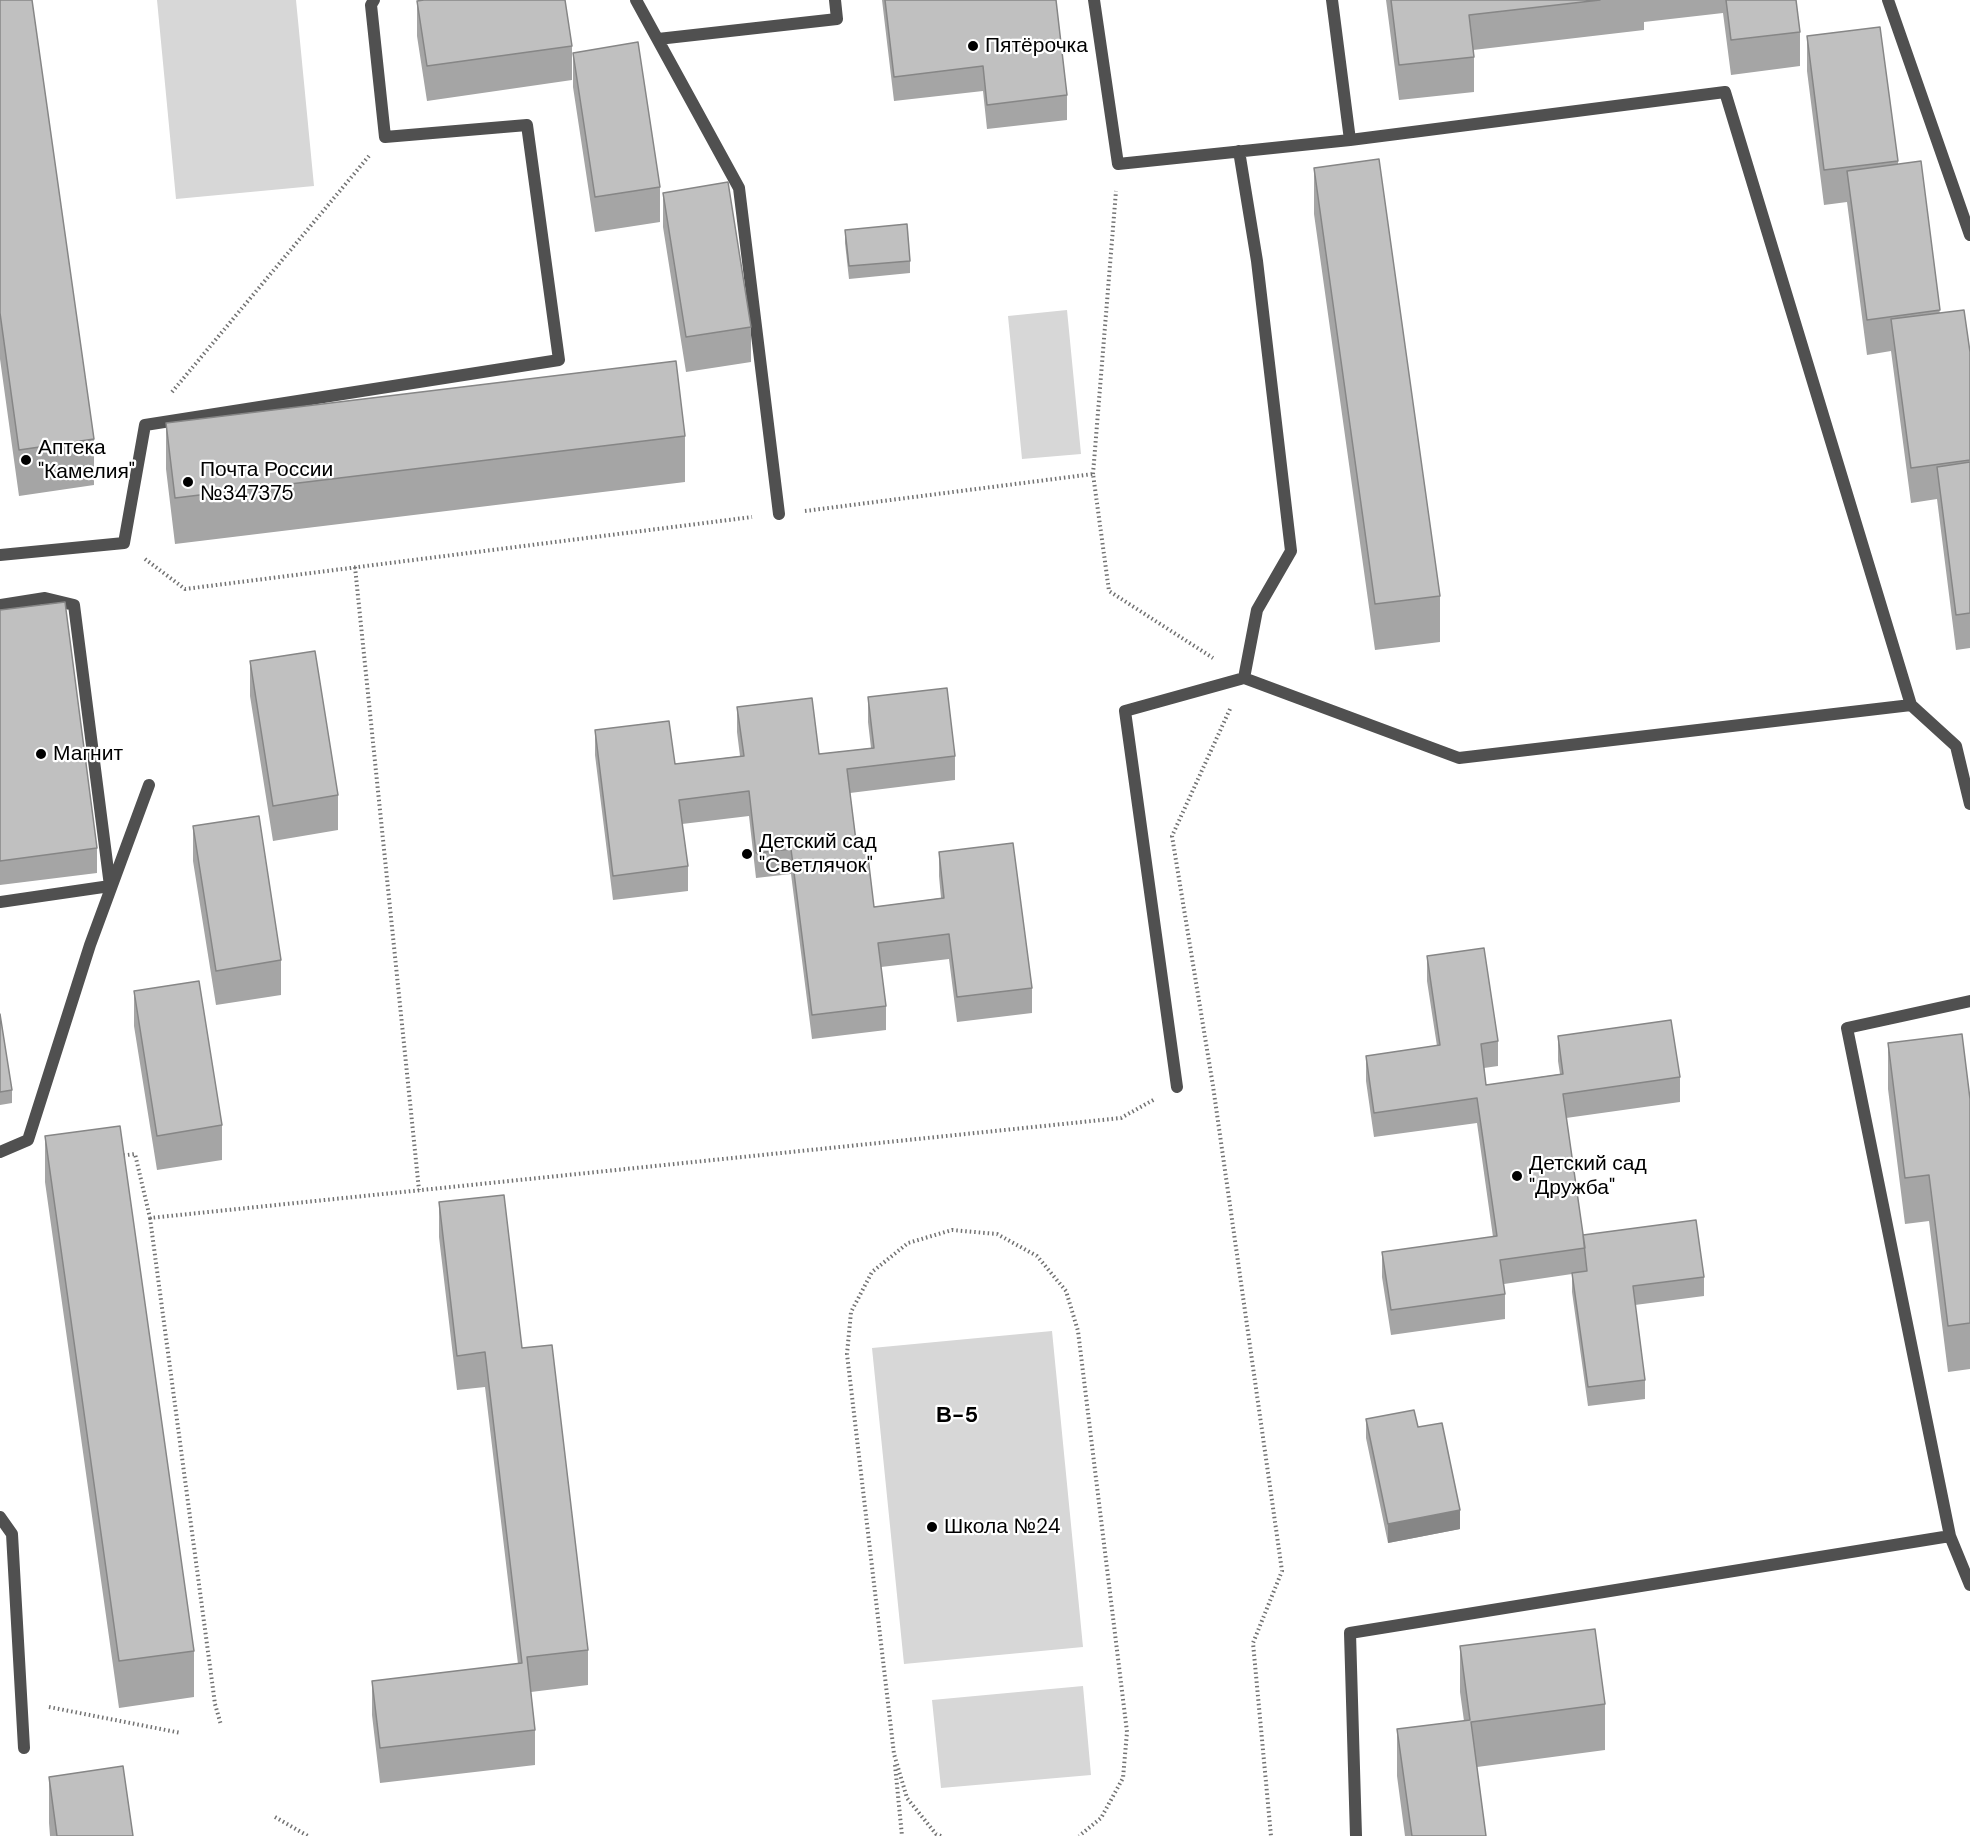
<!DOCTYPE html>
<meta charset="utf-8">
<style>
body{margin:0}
canvas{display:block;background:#fff}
</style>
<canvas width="1970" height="1836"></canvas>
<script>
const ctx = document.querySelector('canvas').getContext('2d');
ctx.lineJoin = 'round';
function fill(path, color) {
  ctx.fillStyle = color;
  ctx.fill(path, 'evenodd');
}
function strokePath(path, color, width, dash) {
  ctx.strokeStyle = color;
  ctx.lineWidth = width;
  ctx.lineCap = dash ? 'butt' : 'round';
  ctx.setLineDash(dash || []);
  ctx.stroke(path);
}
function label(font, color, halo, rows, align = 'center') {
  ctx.font = font + ' "DM Sans",sans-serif';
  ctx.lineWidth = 4.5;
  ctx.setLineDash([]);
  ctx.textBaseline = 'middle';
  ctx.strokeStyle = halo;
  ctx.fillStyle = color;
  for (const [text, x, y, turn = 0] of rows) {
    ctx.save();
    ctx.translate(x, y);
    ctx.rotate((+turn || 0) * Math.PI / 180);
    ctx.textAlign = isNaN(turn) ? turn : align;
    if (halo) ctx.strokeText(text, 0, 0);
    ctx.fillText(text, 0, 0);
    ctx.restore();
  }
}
const green = new Path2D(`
 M157 0H296L314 186 176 199Z
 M1067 310 1081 454 1022 459 1008 316Z
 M1052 1331 1083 1647 904 1664 872 1348Z
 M1083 1686 1091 1775 941 1788 932 1700Z`);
const path = new Path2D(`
 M172 392 369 156
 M1093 474 1116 191
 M805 511 1093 474 1109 591 1213 658
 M145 559 185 589 752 517
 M355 567 419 1190
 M1230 709 1172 836 1213 1086 1282 1571 1253 1643 1271 1836
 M119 1156 135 1154 150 1218 1121 1118 1155 1099
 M150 1218 215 1704 221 1725
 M49 1707 181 1733
 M895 1765 902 1836
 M275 1817 308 1836
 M941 1836 936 1834 907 1798 894 1754 847 1354 851 1312 872 1272 908 1243 952 1230 997 1234 1037 1256 1066 1291 1078 1331 1127 1732 1123 1778 1101 1818 1079 1836`);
const lane = new Path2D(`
 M636 0 739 188 779 514
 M1094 0 1118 164 1350 140 1725 92 1911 705
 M1332 0 1350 140
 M1888 0 1970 235
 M658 39 837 19 835 0
 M1239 151 1257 261 1291 551 1257 610 1244 678
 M0 555 124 543 145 425 559 360 527 125 385 137 371 5 374 0
 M0 605 45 598 74 605 110 886 0 902
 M1177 1087 1125 711 1244 678 1459 758 1911 705 1956 746 1970 804
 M0 1152 28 1140 90 945 149 785
 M0 1517 12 1534 24 1748
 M1950 1536 1970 1585
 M1356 1836 1350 1633 1950 1536 1847 1028 1970 1001`);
const wall = new Path2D(`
 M0 0 94 439V485L19 496 0 359Z
 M882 0H1056L1067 95V120L987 129 983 91 894 101Z
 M1386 0H1796L1800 32V66L1731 75 1723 13 1644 22V30L1473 50 1474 57V92L1399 100Z
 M417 1 572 46V80L427 101 417 36Z
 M1807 36 1898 161V164L1940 313 1970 352V648L1956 650 1937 499 1911 503 1891 351 1867 355 1847 202 1824 205 1807 71Z
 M573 53 660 187V222L595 232 573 87Z
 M1314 168 1440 596V642L1375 650 1314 214Z
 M663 193 751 327V362L686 372 663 227Z
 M845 230 910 261V273L849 279 845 243Z
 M166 423 685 436V482L175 544 166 469Z
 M0 610 97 848V873L0 885Z
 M250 661 338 795V830L273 841 250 696Z
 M868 697 955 756V780L850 793 856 841 874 907 941 898 939 876V852L1032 988V1013L957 1022 949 959 881 967 886 1006V1030L812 1039 791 874 756 878 749 816 682 824 688 866V891L613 900 595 755V730L675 764 740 756 737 732V707L819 754 871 748 868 722Z
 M193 826 281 960V995L216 1005 193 861Z
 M1427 956 1498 1041V1066L1484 1068 1486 1085 1560 1074 1558 1061V1036L1680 1077V1102L1566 1118 1583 1235 1704 1277V1296L1635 1305 1645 1380V1399L1588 1406 1572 1292V1274L1504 1284 1505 1294V1319L1391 1335 1382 1277V1252L1493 1237 1477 1123 1374 1137 1366 1081V1056L1437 1046 1427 981Z
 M134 991 222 1125V1160L157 1170 134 1026Z
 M0 1014 12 1090V1103L0 1105Z
 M1888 1043 1970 1099V1369L1948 1372 1929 1221 1905 1224 1888 1089Z
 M45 1136 194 1651V1697L119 1708 45 1182Z
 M439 1202 522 1348 588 1650V1685L531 1692 535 1730V1765L380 1783 372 1715V1681L518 1664 485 1387 457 1390 439 1237Z
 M1366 1419 1418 1427 1460 1529 1388 1543 1366 1438Z
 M1460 1646 1605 1704V1750L1477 1767 1486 1836H1405L1397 1776V1729L1464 1721 1460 1692Z
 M49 1777 133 1836H50L49 1823Z`);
const shadedWall = new Path2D(`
 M1460 1510V1529L1388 1543V1524Z`);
const building = new Path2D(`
 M0 0H32L94 439 19 450 0 313Z
 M424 0H565L572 46 427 66 417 1Z
 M885 0H1056L1067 95 987 105 983 66 894 77Z
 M1391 0H1600L1469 15 1474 57 1399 65Z
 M1726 0H1796L1800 32 1731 40Z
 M1880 27 1898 161 1824 170 1807 36Z
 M638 42 660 187 595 197 573 53Z
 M1379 159 1440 596 1375 604 1314 168Z
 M1921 161 1940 310 1867 320 1847 171Z
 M728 182 751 327 686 337 663 193Z
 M907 224 910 261 849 266 845 230Z
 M1964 310 1970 352V460L1911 468 1891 319Z
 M676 361 685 436 175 498 166 423Z
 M1970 462V613L1956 615 1937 467Z
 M65 602 97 848 0 861V610Z
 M315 651 338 795 273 806 250 661Z
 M947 688 955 756 847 769 856 841 866 840 874 907 944 898 939 852 1013 843 1032 988 957 997 949 934 878 943 886 1006 812 1015 791 849 756 853 749 791 679 800 688 866 613 876 595 730 669 721 675 764 744 756 737 707 812 698 819 754 874 748 868 697Z
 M259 816 281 960 216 971 193 826Z
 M1484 948 1498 1041 1481 1044 1486 1085 1563 1074 1558 1036 1671 1020 1680 1077 1563 1094 1585 1248 1500 1260 1505 1294 1391 1310 1382 1252 1497 1236 1477 1098 1374 1113 1366 1056 1440 1045 1427 956Z
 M199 981 222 1125 157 1136 134 991Z
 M0 1014 12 1090 0 1092Z
 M1962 1034 1970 1099V1323L1948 1326 1929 1175 1905 1178 1888 1043Z
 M120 1126 194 1651 119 1661 45 1136Z
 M504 1195 522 1348 552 1345 588 1650 527 1657 535 1730 380 1748 372 1681 522 1663 485 1352 457 1356 439 1202Z
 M1696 1220 1704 1277 1633 1286 1645 1380 1588 1387 1572 1273 1587 1271 1583 1235Z
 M1414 1410 1418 1427 1442 1423 1460 1510 1388 1524 1366 1419Z
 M1595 1629 1605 1704 1471 1722 1486 1836H1412L1397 1729 1470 1720 1460 1646Z
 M123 1766 133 1836H57L49 1777Z`);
const markers = [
 [973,46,6,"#000"],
 [26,460,6,"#000"],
 [188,482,6,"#000"],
 [41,754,6,"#000"],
 [747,854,6,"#000"],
 [1517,1176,6,"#000"],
 [932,1527,6,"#000"]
];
const poiNames = [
 ["Пятёрочка",985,46],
 ["Аптека",38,448],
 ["\"Камелия\"",38,472],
 ["Почта России",200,470],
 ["№347375",200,494],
 ["Магнит",53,754],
 ["Детский сад",759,842],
 ["\"Светлячок\"",759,866],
 ["Детский сад",1529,1164],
 ["\"Дружба\"",1529,1188],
 ["Школа №24",944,1527]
];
const neighbourhoodNames = [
 ["В-5",957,1416]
];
fill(green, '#d7d7d7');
strokePath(path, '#727272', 4, [1.5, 3]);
strokePath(lane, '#505050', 12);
fill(wall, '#a5a5a5');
fill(shadedWall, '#868686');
fill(building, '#c0c0c0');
strokePath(building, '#868686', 1.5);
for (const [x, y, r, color] of markers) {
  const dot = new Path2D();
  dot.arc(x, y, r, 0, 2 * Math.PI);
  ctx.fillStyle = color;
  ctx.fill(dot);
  strokePath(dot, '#fff', 2);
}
label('21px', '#000', '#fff', poiNames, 'left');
label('bold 22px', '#000', '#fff', neighbourhoodNames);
</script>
